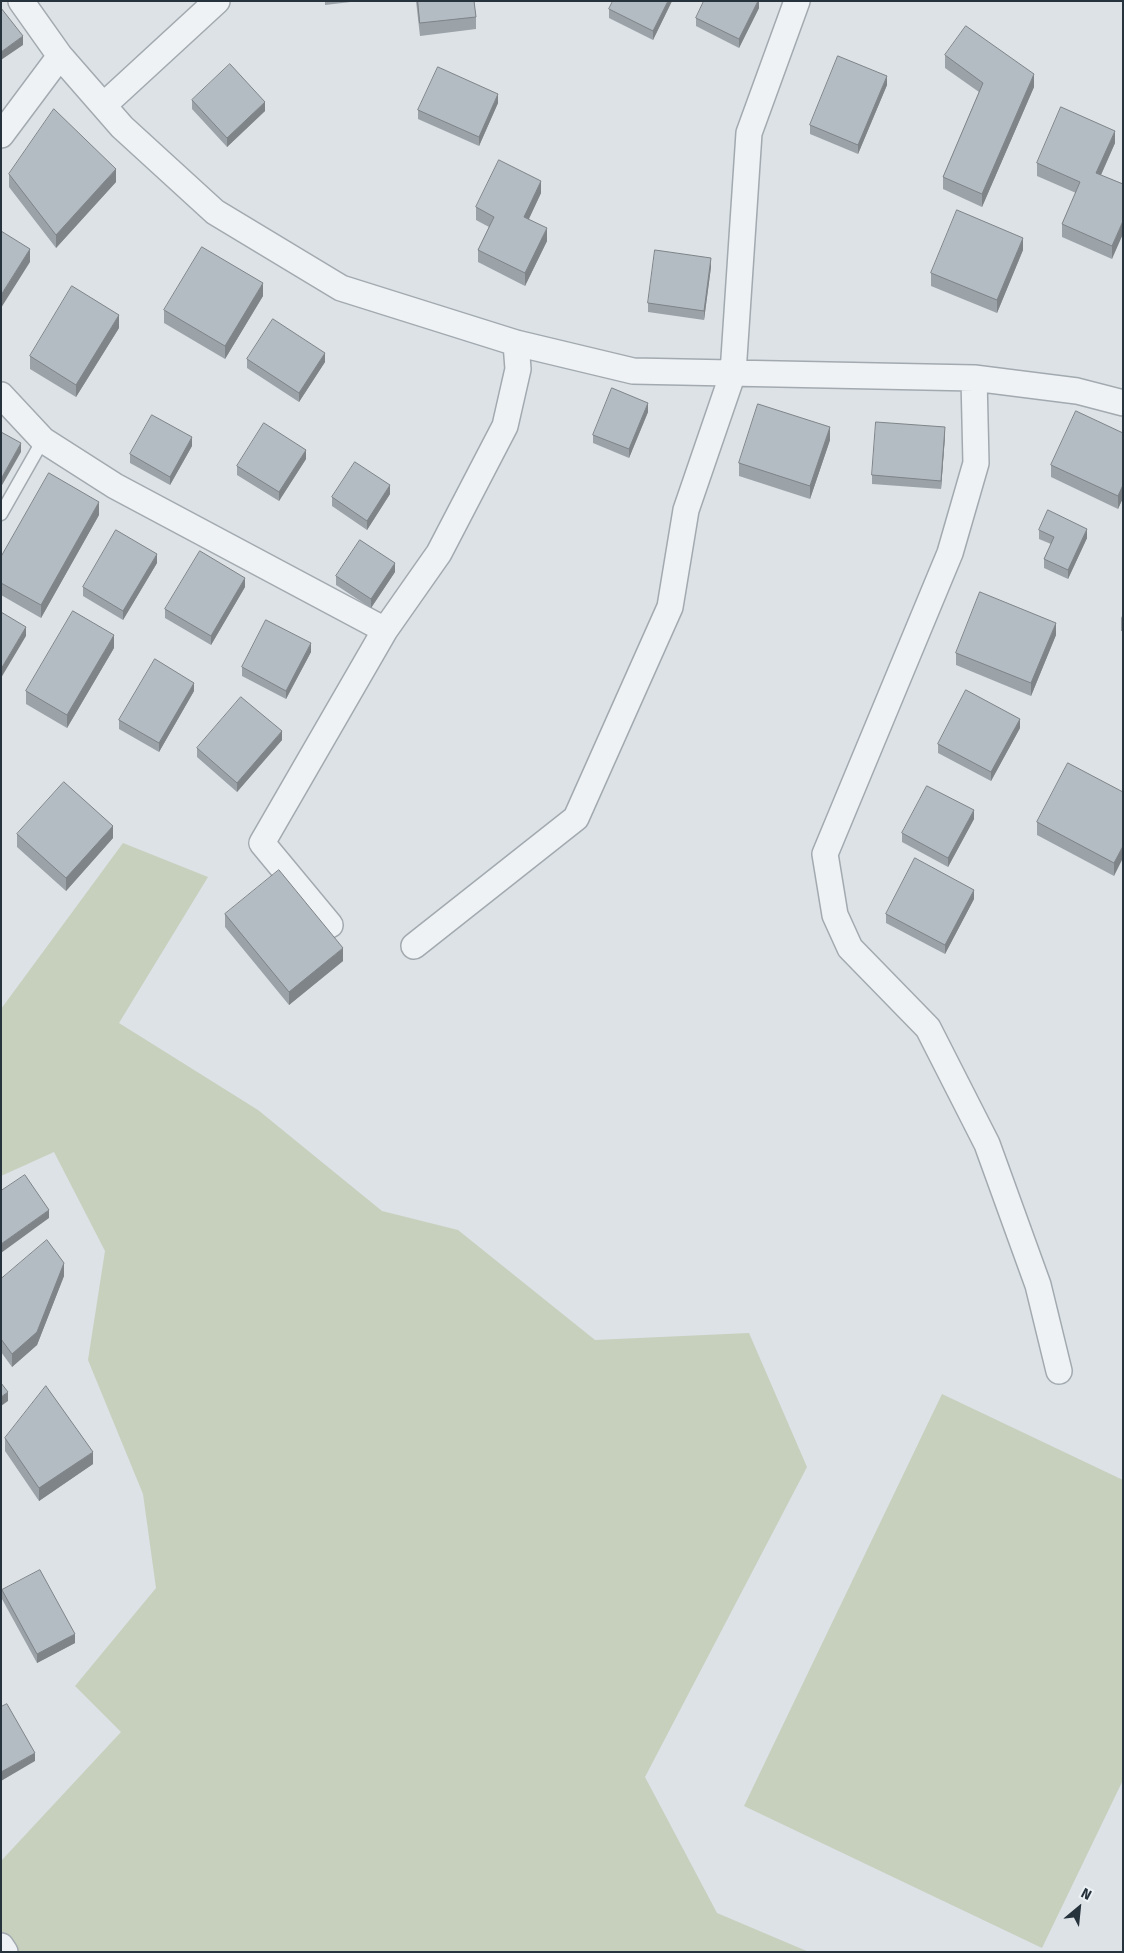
<!DOCTYPE html>
<style>
body{margin:0}
#map{position:relative;width:1124px;height:1953px;overflow:hidden;background:#dce2e6;font-family:"Fira Sans",sans-serif}
canvas{display:block}
.frame{position:absolute;inset:0;border:2px solid #26333c;pointer-events:none}
.north{position:absolute;left:1054px;top:1883px;width:50px;height:50px;-webkit-text-stroke:4px #ebf1f4;paint-order:stroke;rotate:28deg;font-size:14px;font-weight:700;line-height:20px;text-align:center;color:#26333c}
.north::after{content:'';display:block;margin:auto;width:18px;height:22px;background:#26333c;clip-path:polygon(50% 0,100% 100%,50% 72%,0 100%)}
</style>
<div id="map">
<canvas width="1124" height="1953"></canvas>
<div class="frame"></div>
<div class="north">N</div>
</div>
<script>
const ctx = document.querySelector('canvas').getContext('2d');
ctx.lineJoin = 'round';
function fill(path, color) {
  ctx.fillStyle = color;
  ctx.fill(path, 'evenodd');
}
function strokePath(path, color, width, dash) {
  ctx.strokeStyle = color;
  ctx.lineWidth = width;
  ctx.lineCap = dash ? 'butt' : 'round';
  ctx.setLineDash(dash || []);
  ctx.stroke(path);
}
const green = new Path2D(`
 M123 843 208 877 119 1023 258 1110 382 1211 458 1230 595 1340 749 1333 807 1467 645 1777 717 1913 809 1952H1V1861L121 1732 75 1686 156 1588 143 1494 88 1360 105 1251 54 1152 1 1176V1009Z
 M942 1394 1123 1480V1780L1042 1948 744 1806Z`);
const service = new Path2D(`
 M1 514 43 440`);
const minor = new Path2D(`
 M21 1 60 56 122 127 215 212 341 288 516 343 633 371 974 378 1077 391 1123 403
 M104 105 217 1
 M1 135 60 56
 M974 378 976 463 950 553 825 854 835 915 850 948 928 1028 987 1144 1038 1285 1059 1371
 M1 395 43 440 115 486 385 630
 M330 925 262 843 385 630 439 553 505 426 518 369 516 343
 M414 946 576 818 670 607 686 510 733 373 749 133 797 1
 M1 1946 5 1952`);
const wall = new Path2D(`
 M325 1H359L325 5Z
 M416 1H474L476 17V29L420 36Z
 M672 1 653 40 609 18V9Z
 M759 1V8L739 48 696 26V18Z
 M945 55 1034 87 982 207 943 189V177L979 92 945 68Z
 M887 85 858 154 810 134V125Z
 M192 100 265 111 227 147 192 109Z
 M498 103 479 146 418 119V110Z
 M1115 143 1101 175 1123 184 1112 259 1062 237V224L1076 193 1037 176V163Z
 M9 174 116 182 56 248 9 187Z
 M541 193 529 219 547 241 525 286 478 262V250L489 227 476 220V207Z
 M1023 250 997 313 931 286V273Z
 M711 267 704 320 648 312V303Z
 M263 296 225 359 164 323V310Z
 M119 328 76 397 30 369V356Z
 M247 359 325 362 299 402 247 368Z
 M648 412 629 458 593 443V435Z
 M1123 433V498L1118 509 1051 477V465Z
 M945 436 941 489 872 484V475Z
 M830 440 810 499 739 476V463Z
 M192 446 170 485 130 463V454Z
 M306 459 279 501 237 475V466Z
 M390 494 367 530 332 506V497Z
 M99 515 41 618 1 595V557Z
 M1039 530 1087 538 1068 579 1044 568V559L1051 544 1039 539Z
 M157 563 123 620 83 596V587Z
 M395 572 371 608 336 585V576Z
 M245 587 211 645 165 618V609Z
 M1123 614V631H1121V618Z
 M1056 635 1031 696 956 665V653Z
 M114 648 67 728 26 704V691Z
 M311 652 286 699 242 676V667Z
 M194 691 159 752 119 729V720Z
 M1020 728 991 781 938 753V744Z
 M282 740 237 792 197 757V748Z
 M1123 792 1114 876 1037 835V822Z
 M974 819 948 867 902 842V833Z
 M17 834 113 838 66 891 17 847Z
 M974 899 945 954 886 923V914Z
 M225 914 343 961 289 1005 225 927Z
 M64 1276 37 1345 12 1367 1 1352V1279Z
 M5 1438 93 1464 39 1501 5 1451Z
 M2 1590 75 1643 37 1663 2 1599Z`);
const shadedWall = new Path2D(`
 M668 1H672L653 40V31Z
 M758 1H759V8L739 48V39Z
 M23 36V45L1 60V52Z
 M1034 74V87L982 207V194Z
 M887 76V85L858 154V145Z
 M498 94V103L479 146V137Z
 M265 102V111L227 147V138Z
 M1115 131V143L1096 186V173Z
 M116 169V182L56 248V235Z
 M541 181V193L524 229V217Z
 M1123 221V234L1112 259V246Z
 M547 228V241L525 286V273Z
 M1023 238V250L997 313V300Z
 M30 249V262L1 308V295Z
 M711 258V267L704 320V311Z
 M263 283V296L225 359V346Z
 M119 315V328L76 397V385Z
 M325 353V362L299 402V393Z
 M648 403V412L629 458V449Z
 M830 427V440L810 499V486Z
 M945 427V436L941 489V481Z
 M192 437V446L170 485V477Z
 M21 443V452L1 487V479Z
 M306 450V459L279 501V492Z
 M390 485V494L367 530V521Z
 M1123 485V498L1118 509V496Z
 M99 502V515L41 618V605Z
 M1087 529V538L1068 579V570Z
 M157 554V563L123 620V611Z
 M395 563V572L371 608V599Z
 M245 578V587L211 645V636Z
 M1056 623V635L1031 696V683Z
 M26 627V636L1 678V669Z
 M114 635V648L67 728V715Z
 M311 643V652L286 699V691Z
 M194 683V691L159 752V743Z
 M1020 719V728L991 781V772Z
 M282 731V740L237 792V783Z
 M974 810V819L948 867V858Z
 M113 826V838L66 891V878Z
 M1123 846V858L1114 876V863Z
 M974 890V899L945 954V945Z
 M343 948V961L289 1005V992Z
 M49 1210V1218L1 1253V1244Z
 M64 1263V1276L37 1345 12 1367V1354Z
 M8 1392V1401L1 1406V1397Z
 M93 1452V1464L39 1501V1488Z
 M75 1634V1643L37 1663V1654Z
 M35 1753V1761L1 1781V1772Z`);
const building = new Path2D(`
 M418 1H474L476 17 420 23Z
 M613 1H668L653 31 609 9Z
 M704 1H758L739 39 696 18Z
 M1 8 23 36 1 52Z
 M966 26 1034 74 982 194 943 177 983 83 945 55Z
 M838 56 887 76 858 145 810 125Z
 M230 64 265 102 227 138 192 100Z
 M438 67 498 94 479 137 418 110Z
 M1061 107 1115 131 1096 173 1123 184V221L1112 246 1062 224 1080 182 1037 163Z
 M54 109 116 169 56 235 9 174Z
 M499 160 541 181 524 217 547 228 525 273 478 250 494 217 476 207Z
 M957 210 1023 238 997 300 931 273Z
 M1 231 30 249 1 295Z
 M202 247 263 283 225 346 164 310Z
 M655 250 711 258 704 311 648 303Z
 M72 286 119 315 76 385 30 356Z
 M273 319 325 353 299 393 247 359Z
 M612 388 648 403 629 449 593 435Z
 M758 404 830 427 810 486 739 463Z
 M1076 411 1123 433V485L1118 496 1051 465Z
 M152 415 192 437 170 477 130 454Z
 M876 422 945 427 941 481 872 475Z
 M264 423 306 450 279 492 237 466Z
 M1 432 21 443 1 479Z
 M355 462 390 485 367 521 332 497Z
 M49 473 99 502 41 605 1 583V557Z
 M1048 510 1087 529 1068 570 1044 559 1054 537 1039 530Z
 M116 530 157 554 123 611 83 587Z
 M360 540 395 563 371 599 336 576Z
 M200 551 245 578 211 636 165 609Z
 M980 592 1056 623 1031 683 956 653Z
 M73 611 114 635 67 715 26 691Z
 M1 612 26 627 1 669Z
 M266 620 311 643 286 691 242 667Z
 M155 659 194 683 159 743 119 720Z
 M966 690 1020 719 991 772 938 744Z
 M241 697 282 731 237 783 197 748Z
 M1068 763 1123 792V846L1114 863 1037 822Z
 M64 782 113 826 66 878 17 834Z
 M927 786 974 810 948 858 902 833Z
 M915 858 974 890 945 945 886 914Z
 M279 870 343 948 289 992 225 914Z
 M25 1175 49 1210 1 1244V1191Z
 M47 1240 64 1263 37 1332 12 1354 1 1339V1279Z
 M1 1383 8 1392 1 1397Z
 M46 1386 93 1452 39 1488 5 1438Z
 M40 1570 75 1634 37 1654 2 1590Z
 M7 1704 35 1753 1 1772V1707Z`);
fill(green, '#c6d0bd');
strokePath(service, '#a2aab0', 15);
strokePath(minor, '#a2aab0', 28);
strokePath(service, '#eff2f5', 12);
strokePath(minor, '#eff2f5', 25);
fill(wall, '#9ba2a8');
fill(shadedWall, '#7e8488');
fill(building, '#b4bcc3');
strokePath(building, '#7e8488', 1);
</script>
